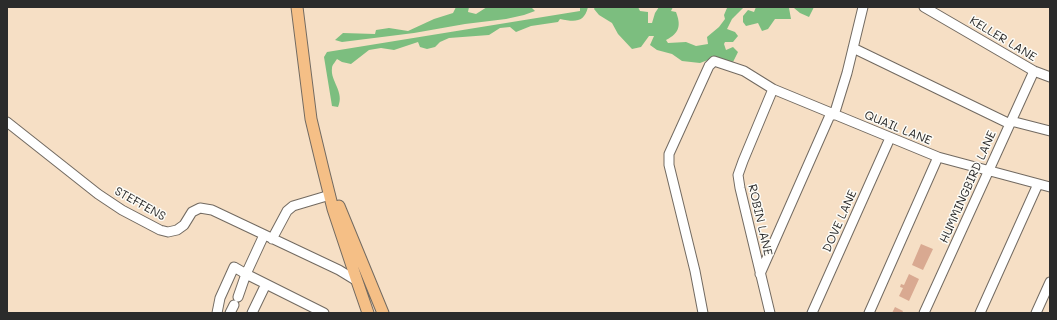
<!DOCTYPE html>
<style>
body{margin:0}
#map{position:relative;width:1057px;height:320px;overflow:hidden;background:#f6dfc5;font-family:Mali,sans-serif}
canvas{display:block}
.frame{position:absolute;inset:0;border:8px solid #2b2b2b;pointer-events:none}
</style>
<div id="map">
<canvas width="1057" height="320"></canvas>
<div class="frame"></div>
</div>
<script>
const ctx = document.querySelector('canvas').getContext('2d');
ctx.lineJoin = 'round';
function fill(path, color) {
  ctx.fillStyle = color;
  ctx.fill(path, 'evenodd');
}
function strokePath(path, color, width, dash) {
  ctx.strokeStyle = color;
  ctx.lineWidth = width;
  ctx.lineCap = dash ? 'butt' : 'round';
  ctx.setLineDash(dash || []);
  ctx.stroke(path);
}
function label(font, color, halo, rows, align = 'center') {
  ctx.font = font + ' Mali,sans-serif';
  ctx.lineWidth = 3;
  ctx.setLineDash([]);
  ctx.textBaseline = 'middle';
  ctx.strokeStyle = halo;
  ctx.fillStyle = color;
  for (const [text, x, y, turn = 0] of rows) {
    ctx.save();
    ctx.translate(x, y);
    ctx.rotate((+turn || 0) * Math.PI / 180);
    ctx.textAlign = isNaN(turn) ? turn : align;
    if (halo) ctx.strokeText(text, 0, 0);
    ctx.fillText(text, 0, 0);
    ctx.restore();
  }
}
const forest = new Path2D(`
 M456 7H469L468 12 476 14 487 7H531L535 11 524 15 506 19 465 24 414 33 342 42 335 40 343 33 375 34 376 30 389 28 408 31 434 19 453 13Z
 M580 7H588C584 23 575 22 560 19L558 22 531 26 516 32 510 27 500 28 489 35 449 38 440 42 435 47 427 49 420 47 418 42 394 50 381 48 369 50 351 64 342 62 337 59C336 61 332 65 332 68 330 81 345 92 338 107L332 106 324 57 327 52 580 11Z
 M595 7H638L640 11 648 12V23H652L655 13 659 7H673L671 11 676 12C681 25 680 33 666 40L668 43 686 42 696 46 708 44 707 37 719 27 725 19 724 15 727 8 726 7H744L732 19 727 29 735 32 738 36 733 42H725L724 44 726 50 733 47 738 52 733 62 725 60H708L700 63 682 61 672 54 657 50 650 45 654 36H649L641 47 632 49 618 34 612 23 599 15 594 9Z
 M756 7H814L809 17 800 13 794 8H789L791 19H775L768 29 762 31 758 23 746 26 743 22V16L748 10 754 12Z`);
const building = new Path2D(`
 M921 244 933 249 923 270 912 265Z
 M909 274 919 279 909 301 899 296 903 288 900 287 901 284 904 285Z
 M895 307 903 311 902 313H892Z`);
const minor = new Path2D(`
 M924 7 1034 71 1050 77
 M853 48 1010 124
 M834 115 847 73 863 7
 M1011 121 1050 131
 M7 122 98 194 122 210 160 230 168 232 177 230 184 225 192 212 200 208 212 210 339 270 357 281
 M272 239 287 211 293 206 330 195
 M760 274 831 113
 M238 297 246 274 324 313
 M217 313 220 298 234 267 246 274 264 235
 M230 313 234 305
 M252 313 266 284
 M703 313 695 271 669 165V154L709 66 714 61 744 71 773 89 938 157 1050 187
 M770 313 740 188 738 175 743 161 773 89
 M812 313 890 138
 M869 313 938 157
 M924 313 1034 71
 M980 313 1038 184
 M1036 313 1050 282`);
const major = new Path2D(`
 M297 7 311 119 323 169 333 209 357 281 368 313
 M339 206 383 313`);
const streetNames = [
 ["KELLER LANE",1003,39,31],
 ["QUAIL LANE",898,128,22],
 ["HUMMINGBIRD LANE",968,187,-66],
 ["STEFFENS",140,204,29],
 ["ROBIN LANE",760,220,77],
 ["DOVE LANE",840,221,-66]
];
fill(forest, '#7cbe7f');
fill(building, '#d9a991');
strokePath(minor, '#726a61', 11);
strokePath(major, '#726a61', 13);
strokePath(minor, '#fff', 9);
strokePath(major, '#f5bf86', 11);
label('12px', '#2b2b2b', '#fdfcf7', streetNames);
</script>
